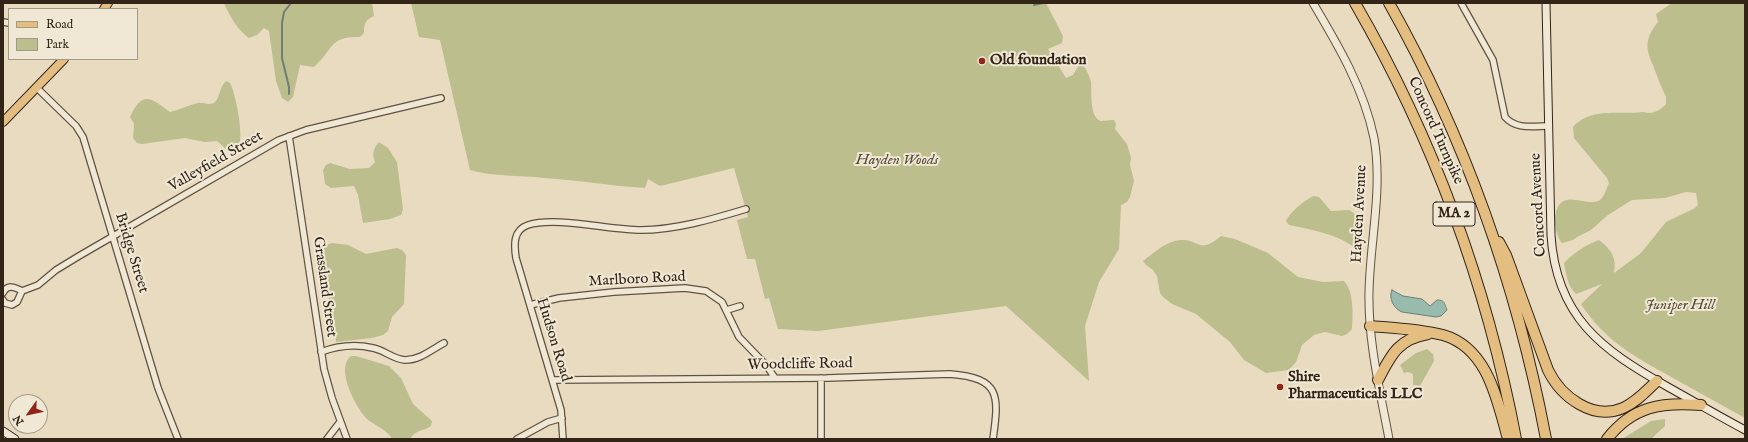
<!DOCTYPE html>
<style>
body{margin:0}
#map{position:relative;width:1748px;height:442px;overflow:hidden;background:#e8dbbf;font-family:"IM FELL English",serif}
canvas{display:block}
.frame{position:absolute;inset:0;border:4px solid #332418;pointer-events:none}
.legend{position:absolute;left:8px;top:8px;width:130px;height:52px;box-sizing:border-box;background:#f0e8d5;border:1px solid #a49a89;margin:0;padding:5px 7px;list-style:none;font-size:12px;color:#332418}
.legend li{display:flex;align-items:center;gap:8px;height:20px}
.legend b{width:20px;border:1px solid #a49a89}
.north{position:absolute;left:8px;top:394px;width:40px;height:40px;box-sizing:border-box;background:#f0e8d5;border:1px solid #a49a89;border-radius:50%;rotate:237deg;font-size:11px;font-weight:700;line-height:16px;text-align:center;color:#332418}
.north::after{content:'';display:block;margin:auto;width:14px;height:18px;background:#8f2418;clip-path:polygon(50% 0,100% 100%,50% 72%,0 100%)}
</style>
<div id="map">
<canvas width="1748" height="442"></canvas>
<div class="frame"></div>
<ul class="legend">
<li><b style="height:5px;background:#e4be80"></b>Road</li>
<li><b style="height:11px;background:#bcbe8e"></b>Park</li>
</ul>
<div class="north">N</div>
</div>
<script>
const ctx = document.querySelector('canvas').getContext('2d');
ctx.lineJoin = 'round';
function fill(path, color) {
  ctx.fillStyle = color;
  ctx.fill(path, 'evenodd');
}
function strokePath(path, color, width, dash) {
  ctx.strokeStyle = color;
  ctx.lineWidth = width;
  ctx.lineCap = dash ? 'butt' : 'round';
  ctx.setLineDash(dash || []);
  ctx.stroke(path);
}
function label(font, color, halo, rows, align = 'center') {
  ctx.font = font + ' "IM FELL English",serif';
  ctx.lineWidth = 4;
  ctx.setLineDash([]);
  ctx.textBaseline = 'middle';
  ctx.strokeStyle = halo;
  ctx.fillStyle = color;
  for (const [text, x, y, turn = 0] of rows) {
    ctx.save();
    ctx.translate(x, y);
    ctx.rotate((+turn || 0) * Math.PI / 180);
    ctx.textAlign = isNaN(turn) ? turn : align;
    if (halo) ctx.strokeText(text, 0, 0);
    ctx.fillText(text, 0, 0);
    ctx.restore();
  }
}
const green = new Path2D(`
 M224 3H372L374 16C365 20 364 24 364 33L360 37C329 36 334 49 314 67L300 65 293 97 288 102 282 98 276 81 269 31 264 28 257 35 249 38C237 29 230 17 224 3Z
 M411 3H1046L1063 36 1062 43 1048 49 1066 78 1073 75 1079 65 1082 64C1087 70 1089 75 1091 82 1092 91 1089 118 1101 121 1104 121 1110 120 1114 120L1116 124 1115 129 1127 144 1131 158 1130 165 1134 181 1130 197 1127 202 1121 205 1119 249 1099 282 1085 326 1089 381 1006 306 818 331 778 329 769 298 765 299 755 259H747L737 220 748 217 734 168 660 186 648 179 645 188C611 186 578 180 544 178 519 175 494 177 470 170L440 40 419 37Z
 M1672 3H1745V418C1721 405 1697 391 1673 378 1635 357 1605 341 1581 304L1602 284 1576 294C1568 287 1566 274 1564 263 1573 253 1586 245 1599 240 1611 249 1617 258 1614 273L1641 253 1666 222 1695 208 1698 205 1696 193 1686 192 1665 198 1632 200 1608 215 1591 230 1577 237 1573 240 1562 243C1557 237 1554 224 1555 217 1560 186 1584 207 1598 201 1604 199 1606 189 1609 183L1607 178 1574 138 1573 127C1591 107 1619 115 1643 112 1652 115 1660 111 1666 104V97C1661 87 1657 76 1653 65 1645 48 1645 38 1658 22L1656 14Z
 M226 81 230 83C235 91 244 135 239 144 238 146 235 148 233 150H227L217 141 205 142 185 138 142 144 137 143 133 138 134 124 130 117C143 88 153 100 170 112 180 110 188 105 198 103 203 102 211 107 216 101 220 95 220 87 226 81Z
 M379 142 388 148 397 162 403 209 401 215 390 219 363 223 358 195 354 186 331 188 325 184 323 170 326 165 330 163 350 169 369 168 375 162C372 154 373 149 379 142Z
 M1314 196 1319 197 1331 211 1349 210C1364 218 1356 232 1357 246L1354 247C1334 233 1312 230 1289 225L1286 221C1290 212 1306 199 1314 196Z
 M1221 236 1235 239 1268 253 1298 277 1323 282 1344 281C1354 292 1353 314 1352 329L1347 334 1342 336 1325 332 1314 335 1302 345 1296 362 1289 370 1266 373 1244 360 1230 342 1196 314 1172 304 1163 297 1160 293 1157 276 1153 270 1146 265 1143 261C1155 252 1166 241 1181 240 1199 239 1199 255 1221 236Z
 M332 243 348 245 366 254 397 248 402 250 406 255 404 304 392 317 388 331 383 335 372 338 336 342 335 326 319 255C322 248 325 245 332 243Z
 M1427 349 1433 354 1434 361 1420 386 1413 385V374L1408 372 1404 373 1400 365 1416 353Z
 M351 356H356L389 366 401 378 413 404 432 421 431 426C423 432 416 429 410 439H392C386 428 374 426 366 418 355 406 335 368 351 356Z
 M1665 419V426L1651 439H1622L1651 421Z`);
const water = new Path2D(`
 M1392 290 1403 296 1422 299 1430 306 1437 300C1445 300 1444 303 1447 310L1441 316 1436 317 1402 312C1394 309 1388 298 1392 290Z`);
const stream = new Path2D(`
 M1034 5 1043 3
 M289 94V87L282 58V23L284 12 291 3`);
const minor = new Path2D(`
 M1461 3 1493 60 1505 117C1516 130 1534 126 1549 126
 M3 22 9 23
 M37 88 76 126 83 137 158 388 178 439
 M289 136 324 369 332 398 347 439
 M3 293C7 284 15 287 22 291L38 285 56 270 79 256 279 140 306 130 441 98
 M3 300 5 303 12 305 17 302 22 291
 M530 305 559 298 614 292 685 288 706 291 722 302 739 337 766 365 775 378
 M727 310 740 306
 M321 352C337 346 356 344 373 348 384 350 393 359 405 360 420 360 431 350 444 343
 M821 378V439
 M553 380 827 378 950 374C1001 378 999 396 993 439
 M327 439 340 422
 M517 439 548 422 562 418
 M563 439 561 410 516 258C514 245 513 230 528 225 556 216 609 230 641 230 675 230 713 219 746 209`);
const tertiary = new Path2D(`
 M1313 3C1338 45 1364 89 1374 138 1383 189 1370 241 1369 292 1368 342 1380 390 1389 439`);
const secondary = new Path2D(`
 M1546 3 1551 235C1556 317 1602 350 1668 387 1693 401 1719 416 1745 430
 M3 431 15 439`);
const primary = new Path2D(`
 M104 9 108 3
 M3 122 64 59`);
const motorway = new Path2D(`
 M1355 3C1433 138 1487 286 1516 439
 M1389 3C1465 138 1517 286 1546 439
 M1499 242 1506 255 1548 370C1561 397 1593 421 1623 408 1637 402 1647 390 1657 381
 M1370 326C1394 328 1419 329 1443 335 1488 348 1497 400 1508 439
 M1378 380C1391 355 1398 339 1428 334
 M1607 439C1633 406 1661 402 1701 405`);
const markers = [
 [982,61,4,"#8f2418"],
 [1280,387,4,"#8f2418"]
];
const shields = [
 [1454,214,42]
];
const shieldNames = [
 ["MA 2",1454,214]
];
const poiNames = [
 ["Old foundation",990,61],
 ["Shire",1288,378],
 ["Pharmaceuticals LLC",1288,395]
];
const streetNames = [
 ["Concord Turnpike",1435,131,66],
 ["Valleyfield Street",216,162,-30],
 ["Concord Avenue",1539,205,-93],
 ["Hayden Avenue",1360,214,-87],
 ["Bridge Street",131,253,73],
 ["Marlboro Road",637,280,-3],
 ["Grassland Street",324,287,82],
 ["Hudson Road",553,340,73],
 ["Woodcliffe Road",800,365,-1]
];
const parkNames = [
 ["Hayden Woods",897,161],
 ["Juniper Hill",1680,306]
];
fill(green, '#bcbe8e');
fill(water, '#98bbae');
strokePath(water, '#707f72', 1);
strokePath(stream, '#707f72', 2);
strokePath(minor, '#605242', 8);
strokePath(tertiary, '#605242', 9);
strokePath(secondary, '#332418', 9);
strokePath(primary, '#332418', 10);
strokePath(motorway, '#332418', 12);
strokePath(minor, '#f0e8d5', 5.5);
strokePath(tertiary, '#f0e8d5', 7);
strokePath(secondary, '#f0e8d5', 7);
strokePath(primary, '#e4be80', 8);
strokePath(motorway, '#e4be80', 10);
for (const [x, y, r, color] of markers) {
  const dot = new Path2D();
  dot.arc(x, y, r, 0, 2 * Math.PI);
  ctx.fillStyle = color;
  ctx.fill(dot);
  strokePath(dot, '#f0e8d5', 1.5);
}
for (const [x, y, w] of shields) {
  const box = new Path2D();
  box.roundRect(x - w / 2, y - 12, w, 24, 3);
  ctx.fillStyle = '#f0e8d5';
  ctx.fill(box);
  strokePath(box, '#332418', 1);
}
label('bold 14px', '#332418', null, shieldNames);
label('bold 15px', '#332418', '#f0e8d5', poiNames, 'left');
label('15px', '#332418', '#f0e8d5', streetNames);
label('italic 15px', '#554a36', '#f0e8d5', parkNames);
</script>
